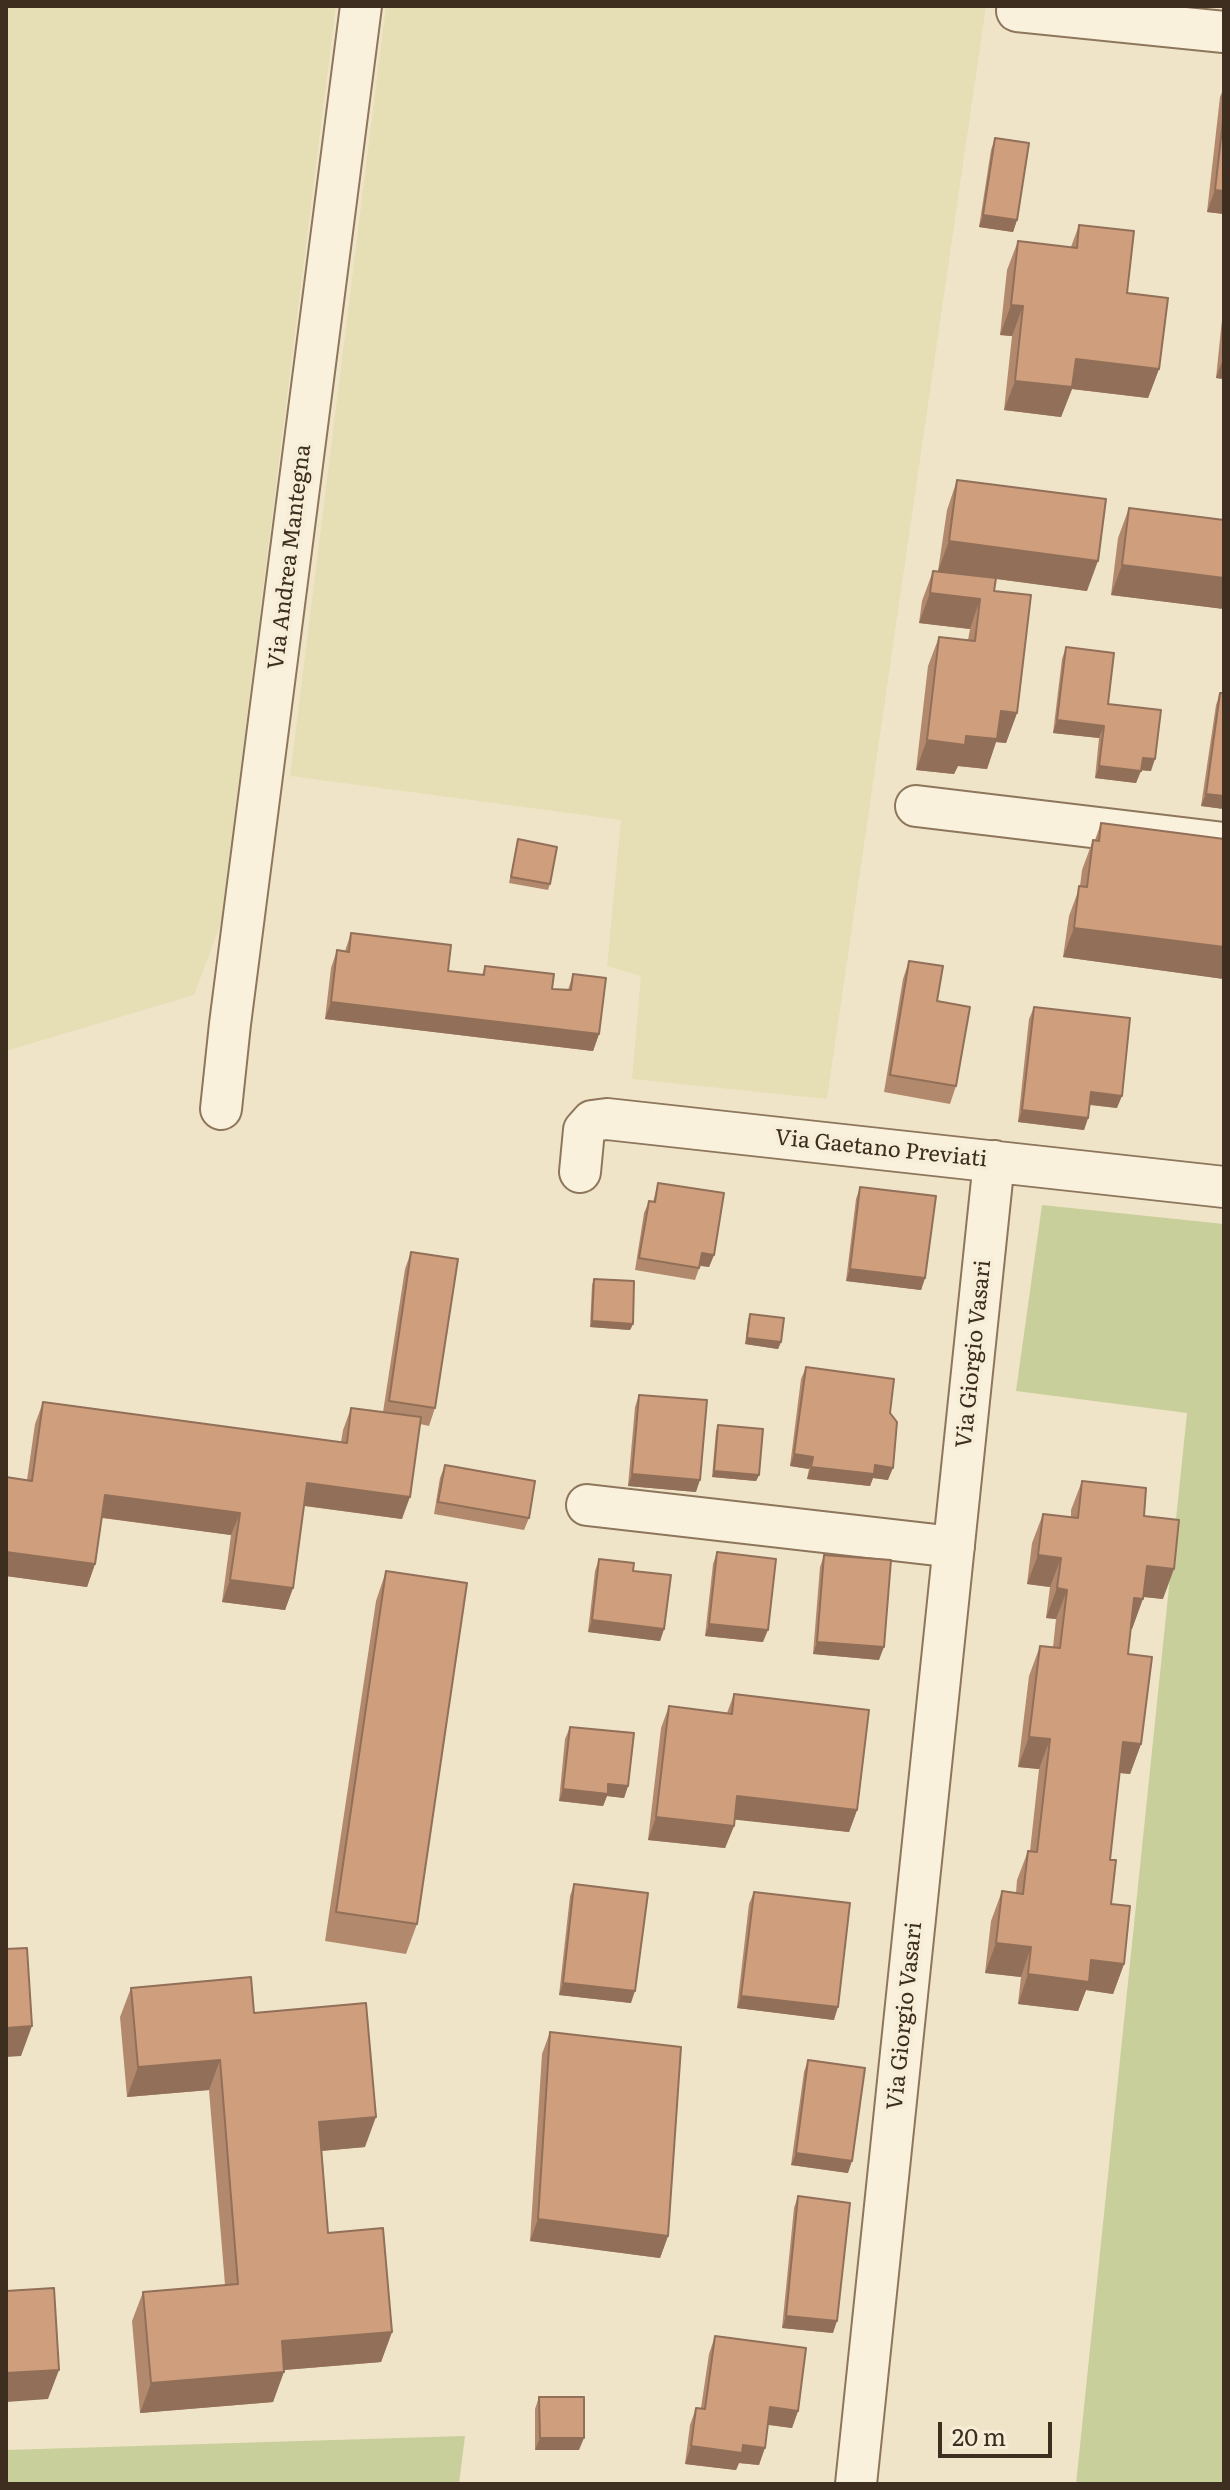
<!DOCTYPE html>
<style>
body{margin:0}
#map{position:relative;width:1230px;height:2490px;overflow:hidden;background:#f0e4c8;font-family:Literata,serif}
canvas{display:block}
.frame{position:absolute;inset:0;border:8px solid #3d2e20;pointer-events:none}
.scale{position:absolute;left:938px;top:2422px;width:114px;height:36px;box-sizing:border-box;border:4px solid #3d2e20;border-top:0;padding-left:10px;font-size:24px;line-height:28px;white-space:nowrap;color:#3d2e20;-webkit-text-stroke:6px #f7eed8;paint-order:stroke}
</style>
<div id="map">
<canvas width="1230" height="2490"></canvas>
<div class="frame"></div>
<div class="scale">20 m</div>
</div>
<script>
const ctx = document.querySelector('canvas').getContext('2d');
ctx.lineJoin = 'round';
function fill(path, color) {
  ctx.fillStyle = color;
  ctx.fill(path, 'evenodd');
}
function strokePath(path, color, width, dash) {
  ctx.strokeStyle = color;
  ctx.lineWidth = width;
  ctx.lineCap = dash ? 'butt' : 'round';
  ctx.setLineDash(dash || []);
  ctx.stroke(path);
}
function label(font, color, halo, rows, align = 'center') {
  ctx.font = font + ' Literata,serif';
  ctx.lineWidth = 8;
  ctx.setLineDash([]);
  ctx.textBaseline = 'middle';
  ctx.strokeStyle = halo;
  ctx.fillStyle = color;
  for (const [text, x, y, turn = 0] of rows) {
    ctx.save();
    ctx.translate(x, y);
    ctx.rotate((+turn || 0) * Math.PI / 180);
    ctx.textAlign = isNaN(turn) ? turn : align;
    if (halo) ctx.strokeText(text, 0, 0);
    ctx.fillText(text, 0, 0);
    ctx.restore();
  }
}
const farmland = new Path2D(`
 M6 6H336L221 923 194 995 6 1051Z
 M386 6H986L827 1099 632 1079 641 976 607 966 621 820 290 776Z`);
const green = new Path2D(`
 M1042 1205 1224 1224V2484H1076L1187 1413 1016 1391Z
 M465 2436 459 2484H6V2450Z`);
const minor = new Path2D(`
 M1017 11 1224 32
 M916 806 1224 843
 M221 1109 230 1024 361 6
 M580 1172 584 1130 592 1121 607 1119 1224 1187
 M587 1505 954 1547
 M856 2484 994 1161`);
const wall = new Path2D(`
 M1224 87V214L1207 212 1220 97Z
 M995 138 1017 220 1013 232 979 227 991 150Z
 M1079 225 1127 293 1159 369 1148 398 1072 389 1061 417 1004 410 1012 336 1000 335 1007 270 1018 241 1071 247Z
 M1224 300V379L1216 378Z
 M957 480 1087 591 996 579 994 591 1017 713 1006 743 996 742 987 769 958 766 954 774 916 770 928 666 939 637 968 640 970 629 919 623 922 601 933 571H938L947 510Z
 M1129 508 1224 520V609L1111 595 1118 538Z
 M1066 647 1108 704 1151 771 1141 770 1136 783 1095 778 1099 738 1053 733 1062 659Z
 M1220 693H1224V809L1201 806 1216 705Z
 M1101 823 1224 839V979L1063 957 1069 916 1080 886 1082 870 1093 840H1095Z
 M518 839 550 884 548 890 509 883Z
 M351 933 448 971 482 975 485 966 552 989 568 990 573 974 599 1034 593 1051 325 1019 331 968 337 950 345 951Z
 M909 961 937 1001 956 1086 950 1104 884 1092 903 979Z
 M1034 1007 1117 1108 1089 1105 1088 1118 1084 1130 1018 1122 1029 1019Z
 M658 1183 714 1255 709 1267 700 1266 695 1280 635 1270 644 1213 649 1201 653 1202Z
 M860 1187 925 1278 921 1290 846 1281 856 1199Z
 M411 1252 435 1408 429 1426 420 1424 402 1519 304 1506 293 1588 285 1610 222 1602 231 1535 102 1518 95 1564 87 1587 6 1576V1477L27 1480 35 1424 43 1402 341 1442 343 1430 351 1408 383 1412 405 1269Z
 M594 1279 633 1324 630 1330 590 1327 592 1285Z
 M750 1314 781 1342 778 1349 745 1344 748 1320Z
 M806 1367 890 1413 888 1480 873 1478 870 1486 807 1479 809 1469 790 1466 801 1379Z
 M639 1395 696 1492 628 1486 635 1407Z
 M718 1425 759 1475 756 1481 712 1477 716 1431Z
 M445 1465 529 1518 524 1530 434 1514 440 1478Z
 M1082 1481 1144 1516 1163 1599 1143 1597 1132 1629 1131 1628 1128 1654 1141 1744 1130 1774 1120 1773 1110 1860 1111 1904 1124 1964 1113 1994 1086 1990 1078 2011 1018 2004 1021 1977 985 1973 991 1921 1002 1891 1016 1893 1017 1880 1028 1851H1030L1039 1769 1018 1767 1029 1676 1040 1646 1053 1647 1056 1619 1046 1618 1050 1587 1027 1584 1032 1543 1043 1514 1071 1517V1510Z
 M717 1552 763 1642 705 1636 713 1564Z
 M824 1555 879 1660 813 1654 820 1567Z
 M599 1559 633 1571 664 1629 660 1641 588 1632 595 1571Z
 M386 1571 417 1924 406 1954 325 1941 376 1601Z
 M734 1694 857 1810 849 1832 734 1819V1826L725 1848 648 1840 661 1728 669 1706 727 1713Z
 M570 1727 628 1786 624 1798 607 1796 603 1806 559 1801 565 1739Z
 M574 1884 631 2003 559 1995 570 1896Z
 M754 1892 834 2020 737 2008 749 1904Z
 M131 1988 254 2013 365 2147 322 2151 328 2233 392 2332 381 2362 284 2370 273 2402 140 2413 132 2321 143 2292 225 2285 209 2090 127 2097 120 2017Z
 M550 2032 668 2236 660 2258 530 2241 542 2054Z
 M808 2060 848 2173 791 2165 804 2072Z
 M798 2196 833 2333 782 2328 794 2208Z
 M715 2336 798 2411 792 2428 768 2425 759 2465 739 2463 736 2470 685 2464 690 2425 696 2408H701L709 2354Z
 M539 2397 579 2450H535V2409Z`);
const shadedWall = new Path2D(`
 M1215 190 1224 191V214L1207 212Z
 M983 215 1017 220 1013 232 979 227Z
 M1011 305 1023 306 1012 336 1000 335Z
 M1224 356V379L1216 378Z
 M1076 359 1159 369 1148 398 1072 389 1061 417 1004 410 1015 381Z
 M949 541 1098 561 1087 591 938 571Z
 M1122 565 1224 578V609L1111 595Z
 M930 593 980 599 970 629 919 623Z
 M1001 711 1017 713 1006 743 996 742 987 769 958 766 954 774 916 770 927 740Z
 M1057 720 1104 726 1099 738 1053 733Z
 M1143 758 1155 759 1151 771 1138 770Z
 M1099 766 1141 771 1136 783 1095 778Z
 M1206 794 1224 796V809L1201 806Z
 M1074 928 1224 947V979L1063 957Z
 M331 1002 599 1034 593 1051 325 1019Z
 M1091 1092 1122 1096 1117 1108 1086 1104Z
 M1022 1110 1088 1118 1084 1130 1018 1122Z
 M702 1253 714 1255 709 1267 698 1265Z
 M850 1269 925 1278 921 1290 846 1281Z
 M592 1321 633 1324 630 1330 590 1327Z
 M747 1338 781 1342 778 1349 745 1344Z
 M794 1454 813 1457 809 1469 790 1466Z
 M875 1465 893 1468 888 1480 873 1478 870 1486 807 1479 811 1467Z
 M714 1471 759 1475 756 1481 712 1477Z
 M632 1474 700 1480 696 1492 628 1486Z
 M307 1483 410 1497 402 1519 299 1505Z
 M105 1495 240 1513 231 1535 97 1517Z
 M6 1552 95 1564 87 1587 6 1576Z
 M1038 1555 1061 1558 1050 1587 1027 1584Z
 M1147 1566 1174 1569 1163 1599 1136 1596Z
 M230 1580 293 1588 285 1610 222 1602Z
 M1057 1588 1067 1590 1056 1619 1046 1618Z
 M1134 1598 1143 1599 1132 1629 1123 1627Z
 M592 1620 664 1629 660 1641 588 1632Z
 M709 1624 768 1630 763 1642 705 1636Z
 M817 1642 884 1647 879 1660 813 1654Z
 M1029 1737 1050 1739 1039 1769 1018 1767Z
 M1123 1742 1141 1744 1130 1774 1112 1772Z
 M608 1784 628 1786 624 1798 607 1796 603 1806 559 1801 563 1789Z
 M737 1796 857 1810 849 1832 729 1819Z
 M656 1817 734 1826 725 1848 648 1840Z
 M996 1943 1031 1947 1021 1977 985 1973Z
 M1091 1960 1124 1964 1113 1994 1086 1990 1078 2011 1018 2004 1028 1974Z
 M563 1983 635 1991 631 2003 559 1995Z
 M741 1996 838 2007 834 2020 737 2008Z
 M32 2026 21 2056 6 2057V2028Z
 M220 2060 209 2090 127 2097 138 2067Z
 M376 2117 365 2147 308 2152 319 2122Z
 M796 2153 852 2161 848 2173 791 2165Z
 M538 2219 668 2236 660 2258 530 2241Z
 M786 2316 837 2321 833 2333 782 2328Z
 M392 2332 381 2362 271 2371 282 2341Z
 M59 2370 48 2399 6 2402V2373Z
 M284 2372 273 2402 140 2413 151 2383Z
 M770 2407 798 2411 792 2428 764 2424Z
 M540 2438H584L579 2450H535Z
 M743 2445 765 2448 759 2465 739 2463 736 2470 685 2464 691 2446Z`);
const building = new Path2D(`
 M1224 112V191L1215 190Z
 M995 138 1029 143 1017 220 983 215Z
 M1079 225 1134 231 1127 293 1168 298 1159 369 1076 359 1072 387 1015 381 1023 306 1011 305 1018 241 1077 248Z
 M957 480 1106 499 1098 561 949 541Z
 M1129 508 1224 520V578L1122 565Z
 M933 571 996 578 994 591 1031 595 1017 713 1001 711 997 739 966 736 965 745 927 740 939 637 975 641 980 599 930 593Z
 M1066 647 1114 653 1108 704 1161 710 1155 759 1143 758 1141 771 1099 766 1104 726 1057 720Z
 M1220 693H1224V796L1206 794Z
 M1101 823 1224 839V947L1074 928 1079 886 1087 887 1093 840 1099 841Z
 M518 839 557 847 550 884 511 877Z
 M351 933 451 945 448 971 484 975 485 966 554 974 552 989 571 990 573 974 606 978 599 1034 331 1002 337 950 349 952Z
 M909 961 943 966 937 1001 970 1007 956 1086 890 1075Z
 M1034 1007 1130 1018 1122 1096 1091 1092 1088 1118 1022 1110Z
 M658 1183 724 1193 714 1255 702 1253 699 1268 639 1258 649 1201 655 1202Z
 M860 1187 936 1196 925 1278 850 1269Z
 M411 1252 458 1259 435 1408 389 1401Z
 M594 1279 634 1281 633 1324 592 1321Z
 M750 1314 784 1318 781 1342 747 1338Z
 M806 1367 894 1379 890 1413 897 1422 893 1468 875 1465 874 1474 811 1467 813 1457 794 1454Z
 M639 1395 707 1400 700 1480 632 1474Z
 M43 1402 347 1443 351 1408 421 1417 410 1497 307 1483 293 1588 230 1580 240 1513 105 1495 95 1564 6 1552V1477L32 1481Z
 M718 1425 763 1429 759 1475 714 1471Z
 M445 1465 535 1481 529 1518 438 1502Z
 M1082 1481 1146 1488 1144 1516 1179 1520 1174 1569 1147 1566 1143 1599 1134 1598 1128 1654 1152 1657 1141 1744 1123 1742 1110 1860H1116L1111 1904 1130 1906 1124 1964 1091 1960 1089 1982 1028 1974 1031 1947 996 1943 1002 1891 1023 1894 1028 1851 1037 1852 1050 1739 1029 1737 1040 1646 1060 1648 1067 1590 1057 1588 1061 1558 1038 1555 1043 1514 1078 1518Z
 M717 1552 776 1559 768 1630 709 1624Z
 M824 1555 891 1560 884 1647 817 1642Z
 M599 1559 634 1563 633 1571 671 1575 664 1629 592 1620Z
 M386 1571 467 1583 417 1924 336 1912Z
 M734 1694 869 1710 857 1810 737 1796 734 1826 656 1817 669 1706 732 1714Z
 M570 1727 634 1733 628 1786 608 1784V1794L563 1789Z
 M574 1884 648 1893 635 1991 563 1983Z
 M754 1892 850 1903 838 2007 741 1996Z
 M27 1948 32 2026 6 2028V1949Z
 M251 1977 254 2013 366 2003 376 2117 319 2122 328 2233 383 2228 392 2332 282 2341 284 2372 151 2383 143 2292 238 2284 220 2060 138 2067 131 1988Z
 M550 2032 681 2047 668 2236 538 2219Z
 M808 2060 865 2068 852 2161 796 2153Z
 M798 2196 850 2203 837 2321 786 2316Z
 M54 2288 59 2370 6 2373V2291Z
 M715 2336 806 2348 798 2411 770 2407 765 2448 743 2445 742 2453 691 2446 696 2408 705 2409Z
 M539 2397H584V2438H540Z`);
const streetNames = [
 ["Via Andrea Mantegna",290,557,-83],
 ["Via Gaetano Previati",881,1149,6],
 ["Via Giorgio Vasari",974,1354,-84],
 ["Via Giorgio Vasari",905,2016,-84]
];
fill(farmland, '#e6deb5');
fill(green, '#c9cf9b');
strokePath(minor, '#8d765c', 44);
strokePath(minor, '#faf1dc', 40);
fill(wall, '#b2896c');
fill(shadedWall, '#916f58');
fill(building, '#cf9f7d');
strokePath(building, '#916f58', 2);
label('22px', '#3d2e20', '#f7eed8', streetNames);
</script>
